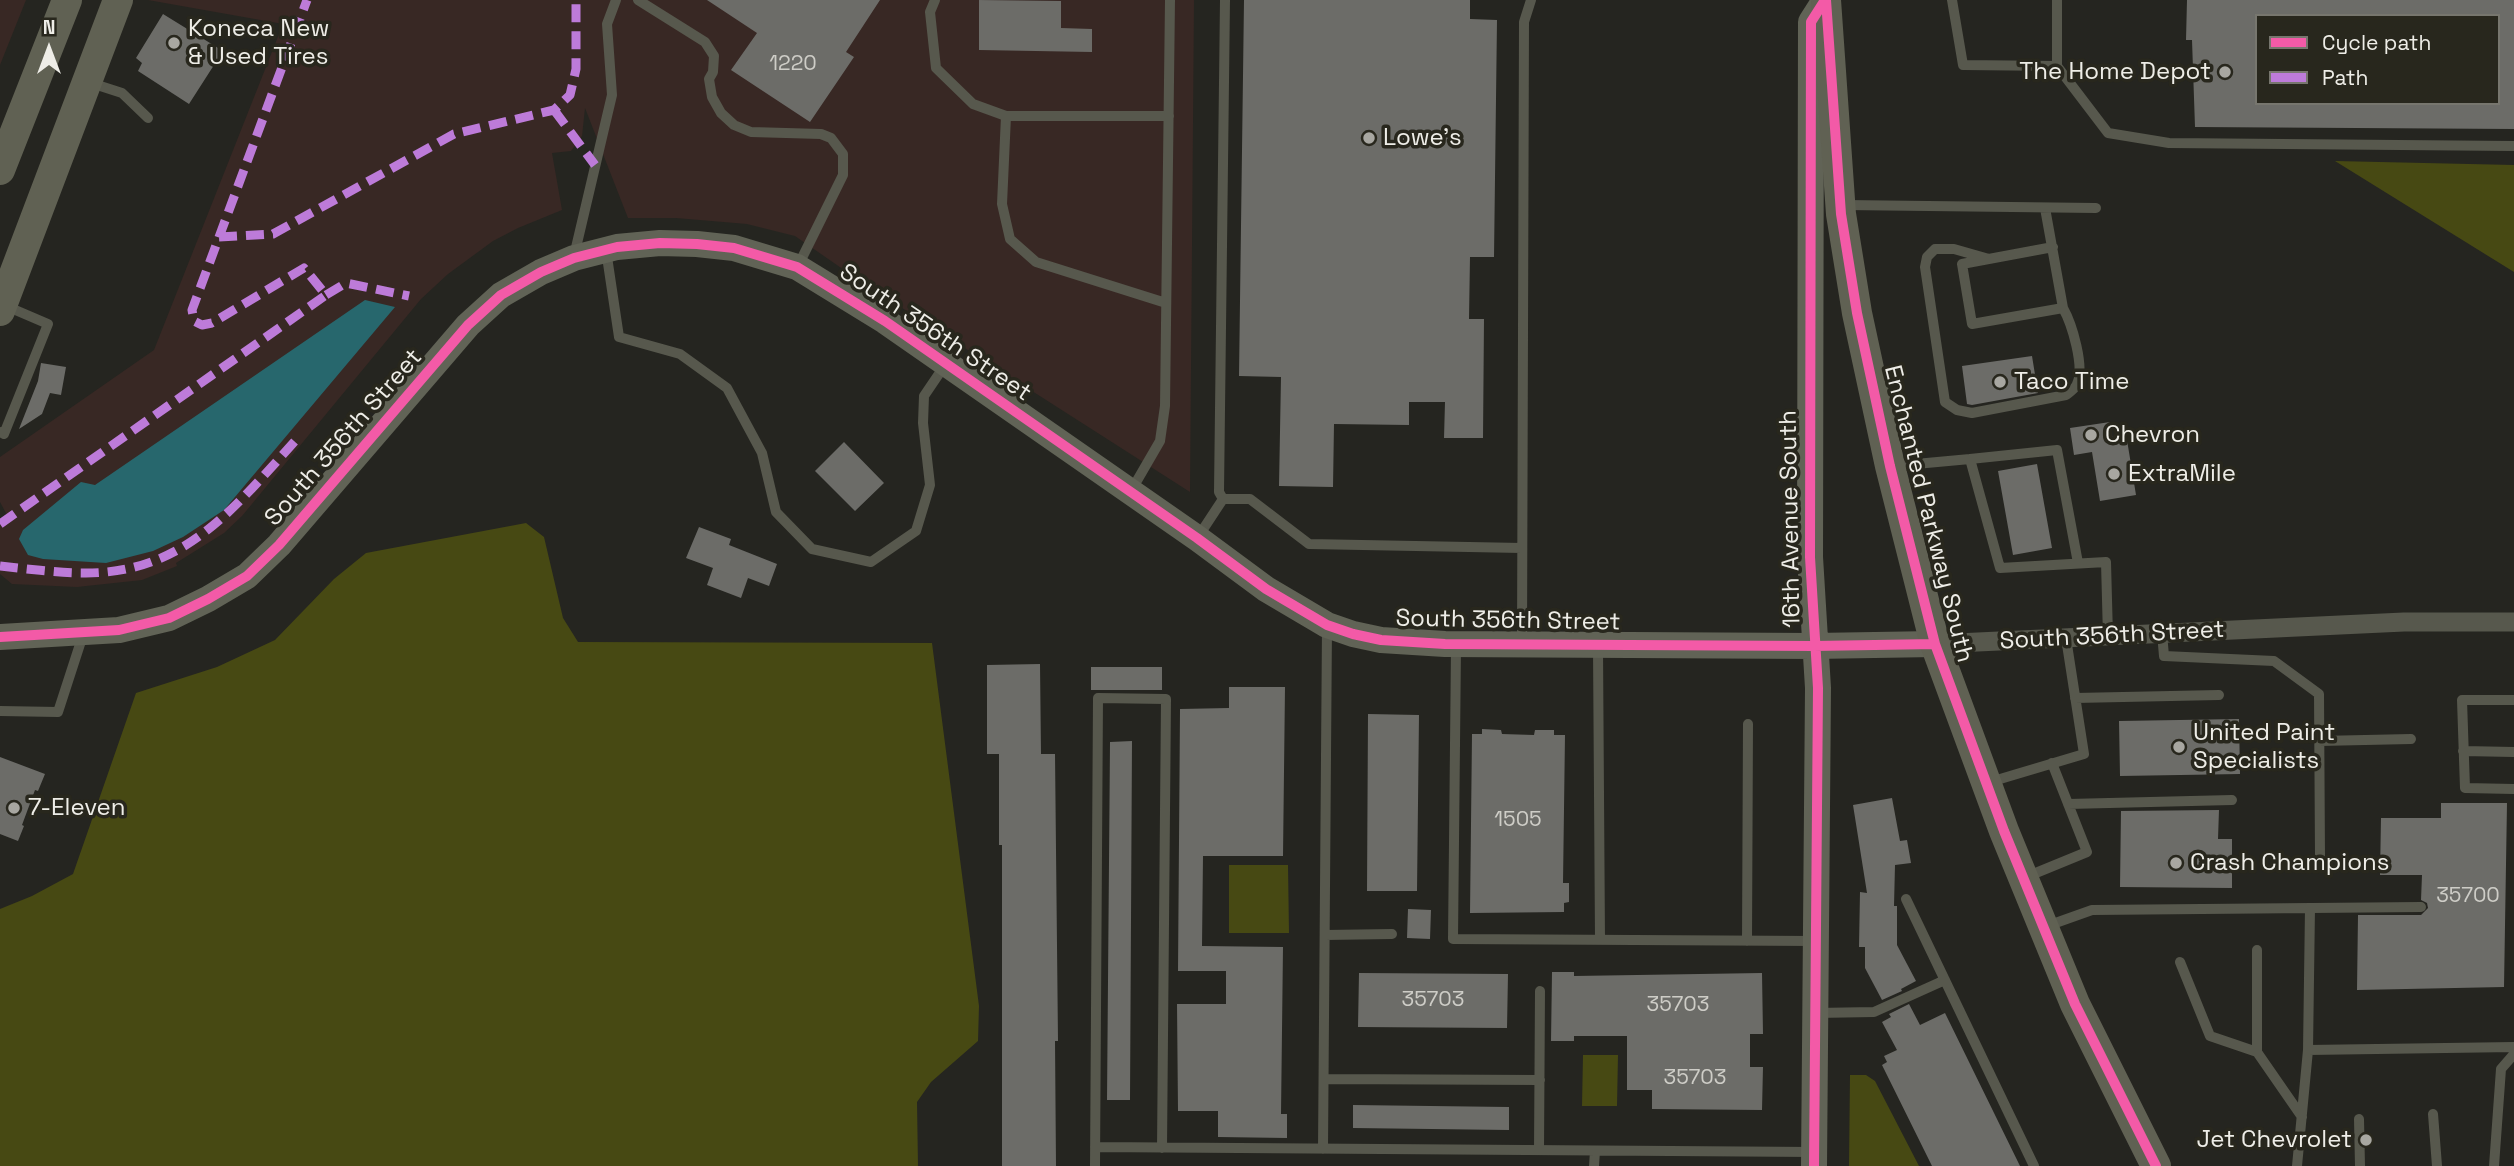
<!DOCTYPE html>
<style>
body{margin:0}
#map{position:relative;width:2514px;height:1166px;overflow:hidden;background:#252520;font-family:"Space Grotesk",sans-serif}
canvas{display:block}
.legend{position:absolute;left:2255px;top:14px;width:245px;height:91px;box-sizing:border-box;background:#28271d;border:2px solid #77766e;margin:0;padding:9px 12px;list-style:none;font-size:21px;color:#eeede7}
.legend li{display:flex;align-items:center;gap:14px;height:35px}
.legend b{width:35px;border:2px solid #77766e}
.north{position:absolute;left:14px;top:14px;width:70px;height:70px;-webkit-text-stroke:5px #28271d;paint-order:stroke;rotate:0deg;font-size:19px;font-weight:700;line-height:28px;text-align:center;color:#eeede7}
.north::after{content:'';display:block;margin:auto;width:24px;height:32px;background:#eeede7;clip-path:polygon(50% 0,100% 100%,50% 72%,0 100%)}
</style>
<div id="map">
<canvas width="2514" height="1166"></canvas>
<ul class="legend">
<li><b style="height:9px;background:#f35aa7"></b>Cycle path</li>
<li><b style="height:9px;background:#bd7bd9"></b>Path</li>
</ul>
<div class="north">N</div>
</div>
<script>
const ctx = document.querySelector('canvas').getContext('2d');
ctx.lineJoin = 'round';
function fill(path, color) {
  ctx.fillStyle = color;
  ctx.fill(path, 'evenodd');
}
function strokePath(path, color, width, dash) {
  ctx.strokeStyle = color;
  ctx.lineWidth = width;
  ctx.lineCap = dash ? 'butt' : 'round';
  ctx.setLineDash(dash || []);
  ctx.stroke(path);
}
function label(font, color, halo, rows, align = 'center') {
  ctx.font = font + ' "Space Grotesk",sans-serif';
  ctx.lineWidth = 7;
  ctx.setLineDash([]);
  ctx.textBaseline = 'middle';
  ctx.strokeStyle = halo;
  ctx.fillStyle = color;
  for (const [text, x, y, turn = 0] of rows) {
    ctx.save();
    ctx.translate(x, y);
    ctx.rotate((+turn || 0) * Math.PI / 180);
    ctx.textAlign = isNaN(turn) ? turn : align;
    if (halo) ctx.strokeText(text, 0, 0);
    ctx.fillText(text, 0, 0);
    ctx.restore();
  }
}
const industrial = new Path2D(`
 M0 0H26L0 65Z
 M148 0H1194L1190 492 860 281 795 236 747 224 676 218H628L585 108 582 136 571 151 552 153 562 210 518 228 493 241 448 274 421 299 242 516 224 533 176 563 177 566 142 580 77 587 12 584 0 574V519L7 515 0 502V457L154 350 283 24Z`);
const green = new Path2D(`
 M2335 161 2514 165V272Z
 M526 523 544 537 563 618 578 642 932 643 979 1006 978 1041 931 1082 917 1102 918 1166H0V909L32 896 73 874 136 693 217 667 275 640 334 579 366 553Z
 M1229 865H1288L1289 933H1229Z
 M1583 1055H1618L1617 1106H1582Z
 M1850 1075H1866L1875 1081 1919 1166H1849Z`);
const water = new Path2D(`
 M365 300 395 307 224 510 183 537 153 551 106 563 43 559 28 555 19 539 23 530 81 482 95 485Z`);
const building = new Path2D(`
 M707 0H880L846 52 854 57 810 122 731 70 757 33Z
 M979 0 1061 1V28L1092 29V52L979 50Z
 M1244 0H1470V19L1497 20 1494 257H1470L1469 319H1484L1483 438H1444L1445 402H1409V425L1334 424 1333 487 1279 486 1281 377 1239 376Z
 M2187 0H2514V129L2195 127 2192 40H2186ZM2257 16H2498V103H2257Z
 M163 14 223 51 189 104 138 71 142 63 136 58Z
 M2032 356 2038 393 1972 405 1967 404 1962 366Z
 M41 363 66 367 61 395 50 393 42 414 19 429 38 381Z
 M2110 422 2113 442 2127 440 2136 495 2100 501 2092 452 2074 455 2070 428Z
 M844 442 884 483 855 511 815 471Z
 M2037 464 2052 548 2013 555 1998 471Z
 M699 527 731 539 729 545 777 564 769 586 748 578 741 598 707 585 713 568 686 558Z
 M1040 664 1041 754H1055L1058 1041H1055L1056 1166H1002V845H999V754H987V665Z
 M1091 667H1162V690H1091Z
 M1229 687H1285L1283 856H1203L1202 946 1283 947 1281 1114H1287V1138L1218 1137V1111H1178L1177 1004H1226V971H1178L1180 709 1229 708Z
 M1368 714 1419 715 1417 891H1367Z
 M2239 719 2240 774 2120 776 2119 721Z
 M1482 729 1501 730 1502 734 1534 735 1535 730H1554V735H1565L1563 883H1569V902L1564 903V912L1470 913 1472 734H1482Z
 M1132 741 1130 1100H1107L1110 742Z
 M0 757 45 774 38 791 35 790 22 825 24 826 18 841 0 834Z
 M1892 798 1900 841 1907 840 1911 863 1895 865 1894 906H1897V945L1916 981 1901 989 1902 991 1882 1000 1865 968V947H1859L1860 892 1867 893 1853 805Z
 M2441 803H2507L2504 987 2357 990 2358 915H2421L2428 908 2427 903 2421 900 2422 875H2380L2381 818H2441Z
 M2219 810 2218 839H2232V888L2120 887 2121 811Z
 M1408 909 1431 910 1430 939 1407 938Z
 M1552 972H1574V976L1762 973 1763 1034H1750V1067H1763L1762 1110 1652 1109V1090H1627V1036H1574V1041H1551Z
 M1359 973 1508 974 1507 1028 1358 1027Z
 M1909 1004 1920 1025 1945 1013 2020 1166H1932L1882 1065 1887 1062 1884 1056 1897 1050 1882 1022 1891 1017 1889 1014Z
 M1353 1105 1509 1107V1130L1353 1128Z`);
const lane = new Path2D(`
 M638 0 705 42 714 56 713 72 709 79 712 97 721 113 734 125 751 132 821 134 831 138 843 154V175L798 266
 M935 0 930 12 936 68 973 104 1006 116H1169
 M1952 0 1963 65 2057 66V0
 M2057 66 2108 133 2169 143 2514 146
 M91 83 122 93 148 118
 M1006 116 1002 204 1010 239 1036 262 1166 303
 M1844 205 2096 208
 M2045 208 2063 308 1972 324 1962 264 2053 247
 M606 250 619 337 680 354 727 388 762 453 776 512 812 549 871 562 916 531 930 485 923 423 924 396 945 365
 M574 256 612 95 607 24 616 0
 M1989 259 1954 249H1935L1927 257 1925 267 1945 402 1957 410 1972 413 2066 395C2070 392 2075 389 2077 384 2085 367 2072 324 2063 308
 M0 432 4 434 48 324 6 306
 M1894 466 1970 459
 M1131 491 1160 441 1165 406 1170 0
 M1223 499 1219 492 1225 0
 M1198 537 1223 499H1250L1309 544 1522 548
 M2078 563 2057 450 1970 459 2000 568 2106 562 2108 637
 M2162 633 2164 656 2274 661 2319 694 2320 857
 M1522 643 1524 22 1531 0
 M1456 647 1453 939 1815 941
 M1598 648 1600 940
 M2075 698 2219 695
 M2514 700H2462L2465 788 2514 789
 M0 711 58 712 83 635
 M2319 741 2411 739
 M2463 751 2514 752
 M1990 782 2084 754 2066 638
 M2068 804 2232 800
 M2026 877 2087 852 2052 763
 M1906 899 2034 1166
 M2047 926 2092 910 2421 907
 M1325 935 1392 934
 M1747 941 1748 724
 M2257 950V1052
 M2180 962 2210 1036 2257 1052 2302 1117
 M1816 1013 1874 1012 1945 980
 M2308 1050 2514 1047
 M1324 1079 1540 1080
 M2433 1114 2437 1166
 M2359 1119 2360 1166
 M1095 1147 1814 1152
 M1323 1149 1327 626
 M1539 1150 1540 991
 M1095 1166 1098 698 1166 699 1162 1148
 M1594 1166 1595 1151
 M2297 1166 2308 1050 2310 908
 M2494 1166 2501 1069 2514 1054`);
const street = new Path2D(`
 M1935 644 2404 622H2514`);
const secondary = new Path2D(`
 M0 637 119 630 169 618 208 599 247 576 279 545 468 325 501 295 541 272 574 258 617 247 660 243 697 244 734 248 797 267 885 321 1197 538 1266 589 1327 625 1353 634 1381 640 1445 644 1814 646 1935 644
 M1814 1166 1818 688 1810 557 1811 22 1825 0`);
const primary = new Path2D(`
 M1826 0 1841 214 1857 313 1890 466 1935 644 2004 831 2075 1004 2156 1166
 M0 170 67 0
 M0 311 118 0`);
const quiet = new Path2D(`
 M554 110 595 165
 M219 237 273 234 454 134 554 110 570 95 576 69V0
 M326 295 346 283 409 296
 M0 524 326 295 304 268 212 323 202 325 194 321 192 310 307 0
 M0 566C28 569 58 573 86 573 185 573 235 507 296 440`);
const cycleway = new Path2D(`
 M1826 0 1841 214 1857 313 1890 466 1935 644 2004 831 2075 1004 2156 1166
 M0 637 119 630 169 618 208 599 247 576 279 545 468 325 501 295 541 272 574 258 617 247 660 243 697 244 734 248 797 267 885 321 1197 538 1266 589 1327 625 1353 634 1381 640 1445 644 1814 646 1935 644
 M1814 1166 1818 688 1810 557 1811 22 1825 0`);
const markers = [
 [174,43,7,"#a8a7a1"],
 [2225,72,7,"#a8a7a1"],
 [1369,138,7,"#a8a7a1"],
 [2000,382,7,"#a8a7a1"],
 [2091,435,7,"#a8a7a1"],
 [2114,474,7,"#a8a7a1"],
 [2179,747,7,"#a8a7a1"],
 [14,808,7,"#a8a7a1"],
 [2176,863,7,"#a8a7a1"],
 [2366,1140,7,"#a8a7a1"]
];
const numberNames = [
 ["1220",793,64],
 ["1505",1518,820],
 ["35700",2468,896],
 ["35703",1433,1000],
 ["35703",1678,1005],
 ["35703",1695,1078]
];
const poiNames = [
 ["Koneca New",188,29],
 ["& Used Tires",188,57],
 ["The Home Depot",2211,72,"right"],
 ["Lowe's",1383,138],
 ["Taco Time",2014,382],
 ["Chevron",2105,435],
 ["ExtraMile",2128,474],
 ["United Paint",2193,733],
 ["Specialists",2193,761],
 ["7-Eleven",28,808],
 ["Crash Champions",2190,863],
 ["Jet Chevrolet",2352,1140,"right"]
];
const streetNames = [
 ["South 356th Street",935,333,34],
 ["South 356th Street",344,438,-49],
 ["Enchanted Parkway South",1928,514,76],
 ["16th Avenue South",1791,519,-91],
 ["South 356th Street",1508,621,1],
 ["South 356th Street",2112,636,-3]
];
fill(industrial, '#382824');
fill(green, '#474913');
fill(water, '#27676d');
fill(building, '#6c6c68');
strokePath(lane, '#57584d', 10);
strokePath(street, '#57584d', 19);
strokePath(secondary, '#616356', 26);
strokePath(primary, '#606153', 30);
strokePath(quiet, '#bd7bd9', 9, [18, 9]);
strokePath(cycleway, '#f35aa7', 10);
for (const [x, y, r, color] of markers) {
  const dot = new Path2D();
  dot.arc(x, y, r, 0, 2 * Math.PI);
  ctx.fillStyle = color;
  ctx.fill(dot);
  strokePath(dot, '#28271d', 2.5);
}
label('21px', '#cecdc7', null, numberNames);
label('24px', '#eeede7', '#28271d', poiNames, 'left');
label('24px', '#eeede7', '#28271d', streetNames);
</script>
